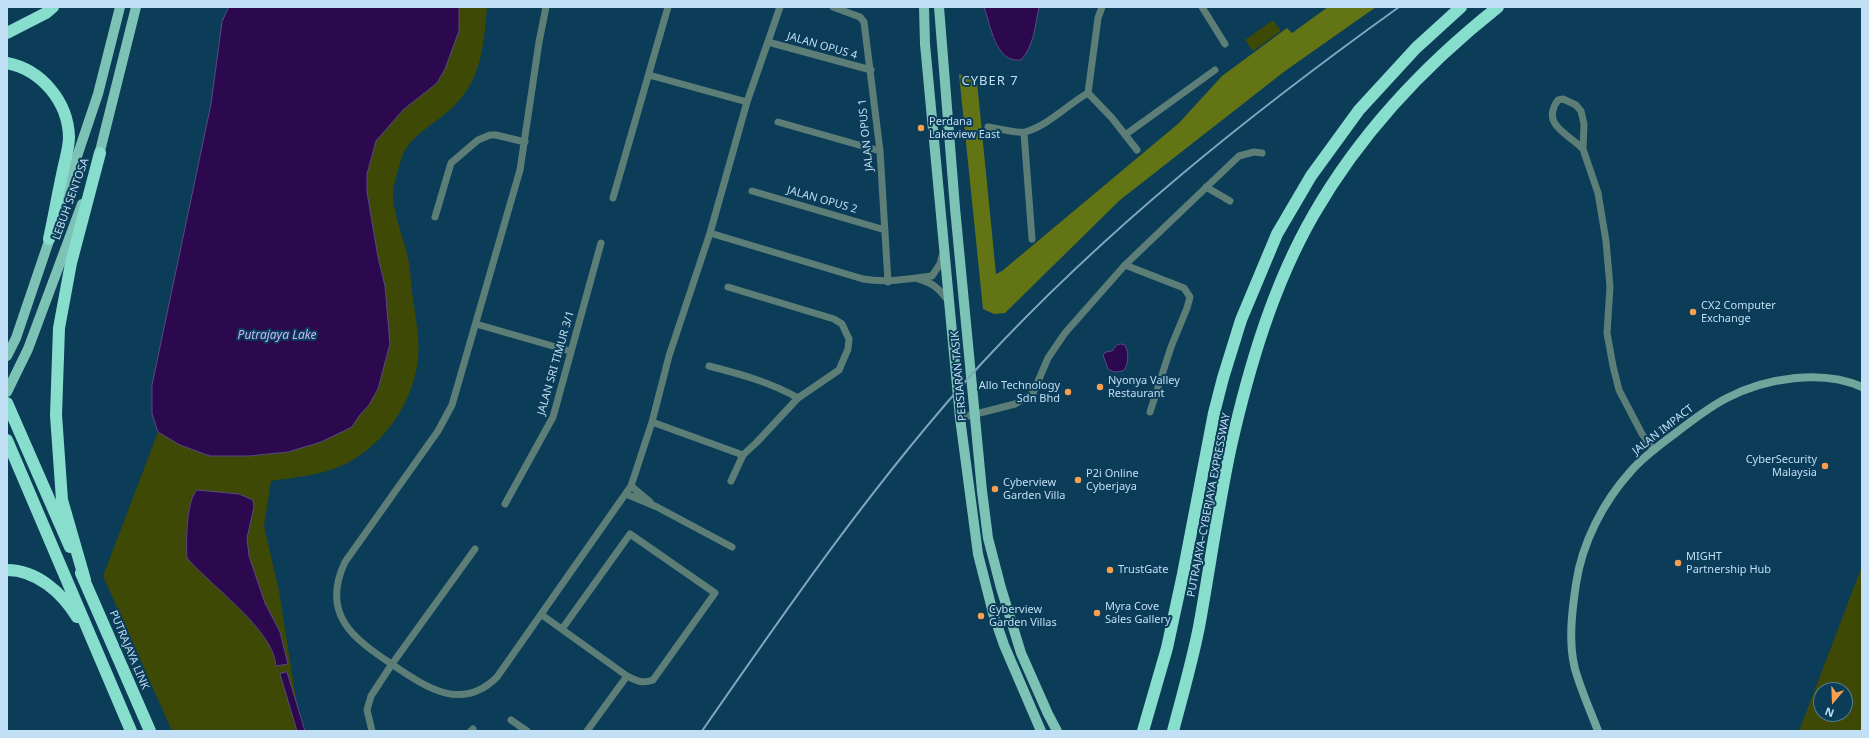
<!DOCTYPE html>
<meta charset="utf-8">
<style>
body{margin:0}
#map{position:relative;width:1869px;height:738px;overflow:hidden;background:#0b3c58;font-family:"Noto Sans",sans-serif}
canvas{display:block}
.frame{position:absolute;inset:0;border:8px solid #c1dff5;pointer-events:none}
.north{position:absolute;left:1813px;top:682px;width:40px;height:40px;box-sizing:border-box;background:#0b3c58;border:1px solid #547d97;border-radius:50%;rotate:199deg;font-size:11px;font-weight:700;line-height:16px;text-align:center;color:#c1dff5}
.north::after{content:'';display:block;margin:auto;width:14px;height:18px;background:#fa9f4e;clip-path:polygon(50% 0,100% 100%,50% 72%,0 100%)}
</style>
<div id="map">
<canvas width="1869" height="738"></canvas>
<div class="frame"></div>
<div class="north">N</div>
</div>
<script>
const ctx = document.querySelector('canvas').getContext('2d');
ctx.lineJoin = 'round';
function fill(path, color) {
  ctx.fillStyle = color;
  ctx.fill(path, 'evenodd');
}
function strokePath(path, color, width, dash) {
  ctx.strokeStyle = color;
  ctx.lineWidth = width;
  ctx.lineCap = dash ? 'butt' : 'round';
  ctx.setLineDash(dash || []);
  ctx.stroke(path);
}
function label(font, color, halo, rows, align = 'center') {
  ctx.font = font + ' "Noto Sans",sans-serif';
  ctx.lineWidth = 4;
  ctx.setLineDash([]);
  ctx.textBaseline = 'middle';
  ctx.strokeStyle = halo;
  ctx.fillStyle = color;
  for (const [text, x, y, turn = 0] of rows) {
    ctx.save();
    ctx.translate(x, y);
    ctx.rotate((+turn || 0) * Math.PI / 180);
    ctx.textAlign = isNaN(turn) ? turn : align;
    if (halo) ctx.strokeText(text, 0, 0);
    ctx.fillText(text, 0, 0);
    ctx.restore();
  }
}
const green = new Path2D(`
 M459 7H487C484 42 482 78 455 105 439 122 407 136 401 160 398 171 393 184 393 196 394 218 405 241 409 263 411 275 411 287 413 299 416 321 421 344 417 366 410 409 379 450 339 467 318 475 293 478 271 481L264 526 279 591 301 731H172L103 576 158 432 180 445 210 456H249L288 452 352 427 359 416 369 405 385 286 378 257 367 192V174L376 141 403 110 437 83 445 69 459 31Z
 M1273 20 1281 31 1253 51 1245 40Z
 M1862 566V731H1799ZM1821 690H1845V714H1821Z`);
const forest = new Path2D(`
 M1328 7H1376L1285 71 1120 200 1005 313 994 314 983 309 959 74 977 82 996 274 1002 271 1179 123 1222 76 1287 28 1292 33Z`);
const water = new Path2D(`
 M229 7H459V31L445 69 437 83 403 110 376 141 367 174V192L378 257 385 286 390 344 378 389 369 405 359 416 352 427 321 442 288 452 249 456H210L180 445 158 432 152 414V385L211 104 222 22Z
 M984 7H1039C1035 26 1034 46 1021 60 995 63 991 26 984 7Z
 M1121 344 1125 345C1129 352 1129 365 1123 371L1114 372 1108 369 1103 355 1106 352 1112 351 1117 345Z
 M197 490 239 494 253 500 254 507 247 538 249 556 265 603 280 632 288 664 276 666C274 630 211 586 187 558 186 544 186 500 197 490Z
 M287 672 305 731H297L280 674Z`);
const street = new Path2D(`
 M546 7 539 42 520 170 452 405 438 431 345 562C320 615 354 639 393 665 427 688 462 712 497 677L631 486 652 422 669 356 710 233 747 102 780 7
 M833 7 860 17 864 22 880 151 888 282
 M1202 7 1225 44
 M768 42 871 70
 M649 75 747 102
 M1088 93 1098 18 1102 7
 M1088 93 1112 118 1137 150
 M778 122 880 151
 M988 127C997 128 1018 134 1025 132 1049 125 1067 105 1088 93
 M1024 133 1032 239
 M1125 135 1215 70
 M1583 149C1569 134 1540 125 1558 100L1563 99 1576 105 1581 111 1584 124 1583 149 1598 193 1606 241 1610 287 1607 333 1613 366 1619 390 1642 434 1654 450
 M1206 187 1230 201
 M752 191 885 230
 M613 198 668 7
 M435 217 451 163 478 140 490 135H496L525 142
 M710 233 863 279C887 283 908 279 932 276L940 264 942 256
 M1125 265 1184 288 1190 297 1187 308 1171 347 1150 412
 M918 279C933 282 941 291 949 302
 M728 287 834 319 842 324 849 339 848 349 839 370 798 398 757 442 743 455 731 481
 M476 324 570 351
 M709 366C740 374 770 382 798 398
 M960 418 1015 404 1033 393 1048 358 1065 333 1125 265 1239 156 1254 152 1262 153
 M652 422 743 455
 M631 486 650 502
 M626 494 657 507 732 547
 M505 504 553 417 601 243
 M542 615 627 676C637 681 642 684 653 680L715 593 630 534 562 629
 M511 720 527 731
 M372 731 367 710 371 696 392 664 475 549
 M471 731 473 729
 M587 731 627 676`);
const secondary = new Path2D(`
 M1598 731C1590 710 1581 690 1575 669 1568 642 1572 611 1576 584 1582 543 1603 502 1631 471 1644 456 1661 444 1677 432 1693 420 1709 407 1727 398 1765 378 1822 369 1862 387`);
const primary = new Path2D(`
 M924 7 925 44 960 418 978 554 993 613 1004 645 1041 731
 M939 7 955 208 982 491 988 538 1001 588 1021 653 1048 714 1057 731
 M98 159 136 7
 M60 207 98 94 120 7
 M7 356 16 338 52 232
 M7 392 28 349 82 204`);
const highway = new Path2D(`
 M7 33 46 13 53 7
 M7 63C42 70 68 102 69 137 69 148 65 160 63 170 58 193 54 216 49 239
 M7 403 70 547
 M7 440 131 731
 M7 570C37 570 62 593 77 617
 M81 573 150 731
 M85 580 62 500 56 415 59 328 71 263 100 153
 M1143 731 1167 648 1183 574 1214 413 1223 378 1241 320 1277 234 1311 176 1359 110 1416 48 1461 7
 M1173 731C1182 697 1192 662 1199 627 1210 567 1218 506 1231 446 1249 367 1273 285 1314 214 1360 134 1426 64 1498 7`);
const rail = new Path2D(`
 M702 731C790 604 878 477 982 363 1107 228 1250 114 1399 7`);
const markers = [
 [921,128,4,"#fa9f4e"],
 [1693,312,4,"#fa9f4e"],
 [1100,387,4,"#fa9f4e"],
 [1068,392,4,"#fa9f4e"],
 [1825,466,4,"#fa9f4e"],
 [1078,480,4,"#fa9f4e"],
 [995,489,4,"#fa9f4e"],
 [1678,563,4,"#fa9f4e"],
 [1110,570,4,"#fa9f4e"],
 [1097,613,4,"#fa9f4e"],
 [981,616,4,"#fa9f4e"]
];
const streetNames = [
 ["JALAN OPUS 4",822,46,16],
 ["JALAN OPUS 1",866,135,-96],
 ["LEBUH SENTOSA",71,199,-70],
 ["JALAN OPUS 2",822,200,16],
 ["JALAN SRI TIMUR 3/1",556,363,-74],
 ["PERSIARAN TASIK",959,376,-95],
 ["JALAN IMPACT",1663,430,-38],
 ["PUTRAJAYA–CYBERJAYA EXPRESSWAY",1209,505,-79],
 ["PUTRAJAYA LINK",129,650,67]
];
const poiNames = [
 ["Perdana",929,122],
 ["Lakeview East",929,135],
 ["CX2 Computer",1701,306],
 ["Exchange",1701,319],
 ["Nyonya Valley",1108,381],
 ["Restaurant",1108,394],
 ["Allo Technology",1060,386,"right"],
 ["Sdn Bhd",1060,399,"right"],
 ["CyberSecurity",1817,460,"right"],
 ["Malaysia",1817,473,"right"],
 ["P2i Online",1086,474],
 ["Cyberjaya",1086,487],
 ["Cyberview",1003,483],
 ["Garden Villa",1003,496],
 ["MIGHT",1686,557],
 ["Partnership Hub",1686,570],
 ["TrustGate",1118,570],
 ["Myra Cove",1105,607],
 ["Sales Gallery",1105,620],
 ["Cyberview",989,610],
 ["Garden Villas",989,623]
];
const waterNames = [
 ["Putrajaya Lake",277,336]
];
const quarterNames = [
 ["CYBER 7",990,81]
];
fill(green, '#3d4905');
fill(forest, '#637415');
fill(water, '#2c094f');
strokePath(water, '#594981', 1);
strokePath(street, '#5d7e77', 7);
strokePath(secondary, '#6fa59a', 8);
strokePath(primary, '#7dc3b5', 10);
strokePath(highway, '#88decd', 12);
strokePath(rail, '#80a5bd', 2);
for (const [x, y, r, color] of markers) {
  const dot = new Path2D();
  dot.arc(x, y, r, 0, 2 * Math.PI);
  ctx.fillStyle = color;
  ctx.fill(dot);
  strokePath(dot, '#0b3c58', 1.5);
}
label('11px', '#c1dff5', '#0b3c58', streetNames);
label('11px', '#c1dff5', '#0b3c58', poiNames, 'left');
label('italic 12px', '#ccb3fc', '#0b3c58', waterNames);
ctx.letterSpacing = '1px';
label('13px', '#c1dff5', '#0b3c58', quarterNames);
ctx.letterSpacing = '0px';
</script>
